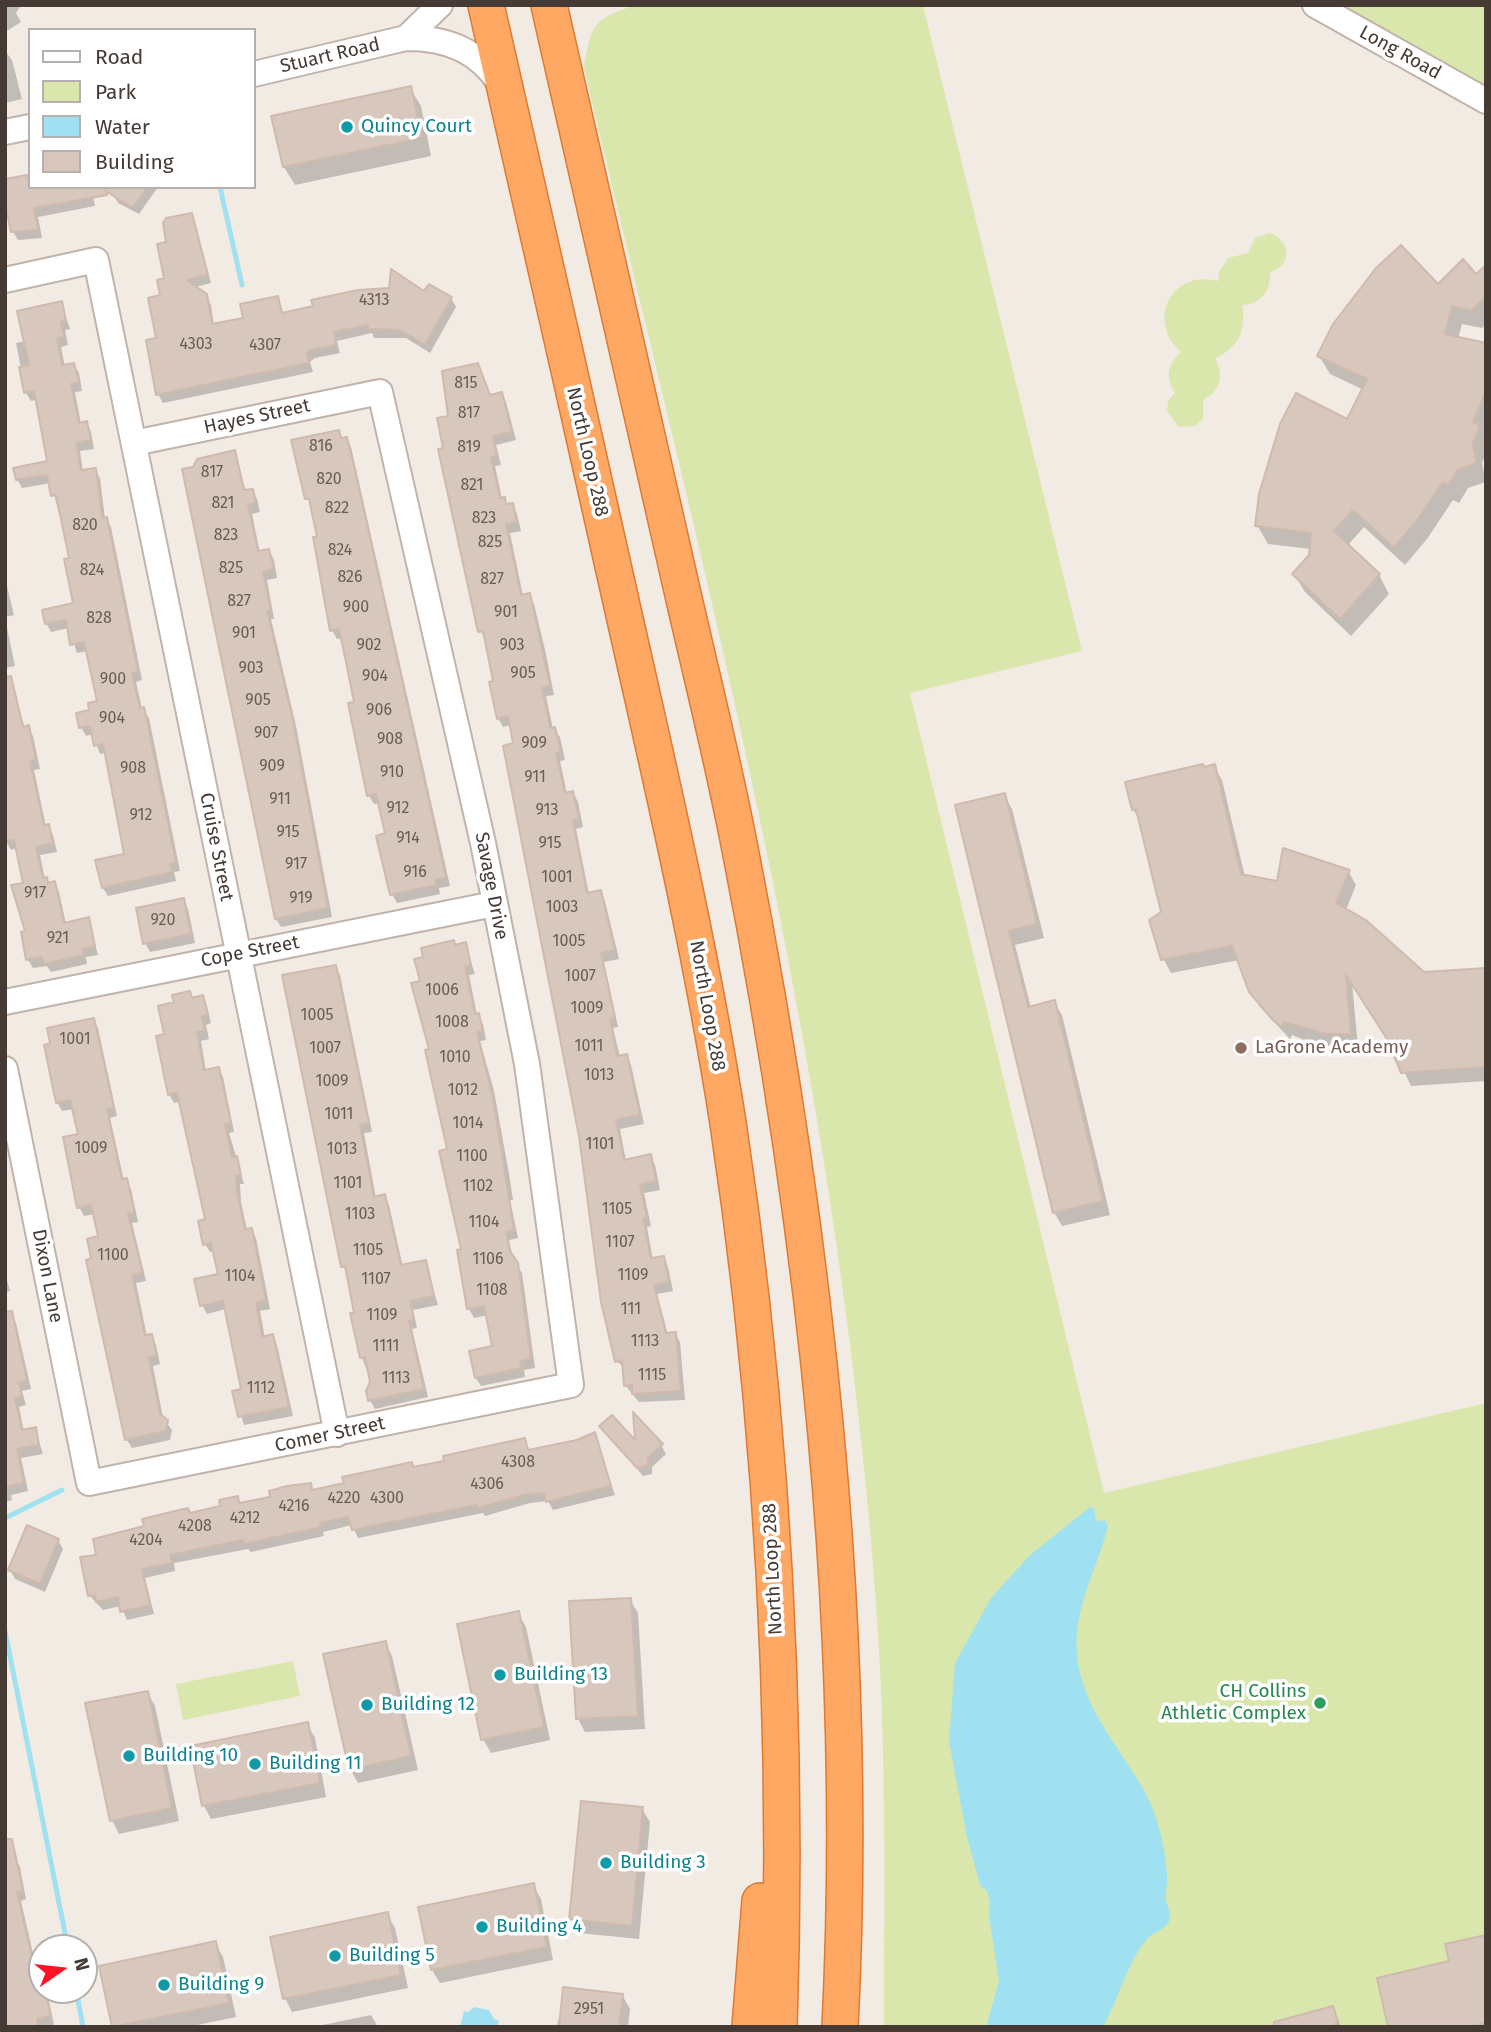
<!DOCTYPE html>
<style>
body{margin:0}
#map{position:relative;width:1491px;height:2032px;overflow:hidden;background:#f2ebe4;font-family:"Fira Sans",sans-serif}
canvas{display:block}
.frame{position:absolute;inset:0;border:7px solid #453a34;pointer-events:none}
.legend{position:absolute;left:28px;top:28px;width:228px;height:161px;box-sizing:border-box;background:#fff;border:2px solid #b5b0ae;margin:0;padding:9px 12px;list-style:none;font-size:21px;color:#453a34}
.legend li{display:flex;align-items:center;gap:14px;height:35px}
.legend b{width:35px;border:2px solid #b5b0ae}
.north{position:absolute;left:28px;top:1934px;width:70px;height:70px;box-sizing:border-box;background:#fff;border:2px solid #b5b0ae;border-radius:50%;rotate:76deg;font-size:19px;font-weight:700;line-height:28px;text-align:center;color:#453a34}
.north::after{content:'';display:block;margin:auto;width:24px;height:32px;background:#fb1224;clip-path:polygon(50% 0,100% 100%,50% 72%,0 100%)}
</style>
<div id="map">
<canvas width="1491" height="2032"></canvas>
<div class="frame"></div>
<ul class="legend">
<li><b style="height:9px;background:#fff"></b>Road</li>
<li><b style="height:19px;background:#dae7ac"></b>Park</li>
<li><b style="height:19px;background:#9fe1f0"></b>Water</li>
<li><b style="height:19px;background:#d7c7bd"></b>Building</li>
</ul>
<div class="north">N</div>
</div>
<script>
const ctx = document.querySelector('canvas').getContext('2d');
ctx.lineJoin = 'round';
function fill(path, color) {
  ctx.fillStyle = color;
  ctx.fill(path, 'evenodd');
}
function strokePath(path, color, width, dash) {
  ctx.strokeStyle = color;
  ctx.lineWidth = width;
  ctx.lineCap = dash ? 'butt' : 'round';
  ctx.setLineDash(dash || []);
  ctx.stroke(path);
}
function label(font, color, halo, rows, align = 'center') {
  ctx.font = font + ' "Fira Sans",sans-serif';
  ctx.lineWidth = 7;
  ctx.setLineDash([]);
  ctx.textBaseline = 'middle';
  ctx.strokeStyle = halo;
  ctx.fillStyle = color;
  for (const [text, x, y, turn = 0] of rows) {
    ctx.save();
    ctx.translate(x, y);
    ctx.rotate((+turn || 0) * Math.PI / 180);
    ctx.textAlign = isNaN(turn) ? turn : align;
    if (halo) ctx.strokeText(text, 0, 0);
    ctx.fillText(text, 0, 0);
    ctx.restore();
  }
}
const green = new Path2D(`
 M636 5H923L1082 651 910 693 1104 1493 1486 1403V2027H884C884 1907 886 1787 880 1667 874 1554 862 1441 848 1329 794 902 683 486 584 68 591 24 593 19 636 5Z
 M1315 5H1486V101Z
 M1269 233C1291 239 1293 266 1270 272 1271 291 1261 304 1242 305 1247 329 1238 349 1215 358 1224 375 1221 391 1203 400V419L1195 426 1179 427 1167 411 1168 401 1175 393C1165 378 1167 364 1181 352 1146 320 1171 269 1218 281L1219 272 1228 258 1248 253 1255 238Z
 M293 1661 300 1696 183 1720 176 1684Z`);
const water = new Path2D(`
 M1090 1507 1094 1508 1096 1521 1105 1520 1108 1525C1098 1569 1073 1607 1077 1654 1081 1705 1117 1744 1142 1787 1157 1812 1165 1845 1167 1874 1168 1882 1165 1891 1166 1900 1167 1905 1170 1911 1170 1916 1170 1929 1156 1930 1149 1937 1129 1957 1118 2001 1103 2027H986L999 1981 989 1916 990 1902 987 1891 980 1885 967 1837 949 1742 955 1663 991 1598 1030 1555Z
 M474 2007 489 2010 494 2019 499 2021 497 2027H460L464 2011 468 2012Z`);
const shadow = new Path2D(`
 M5 5H21L16 13 21 22 5 32Z
 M5 51 12 60 22 99 5 103Z
 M410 88 421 106 431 156 295 185 284 167Z
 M30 176V187H91L95 206 38 217 42 238 18 240 13 232 5 181Z
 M118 187H158L139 214 118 203 113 194Z
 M191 215 211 283 195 287 206 295 211 305 214 326 245 319 277 298 284 314 425 294 451 298 456 307 430 353 406 338H374L372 333 337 341 340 353 315 358 310 362 313 372 163 403 158 394V339L168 243Z
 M1486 268V324L1482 328 1462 324 1458 339 1486 345V454L1482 463 1486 482 1468 488 1459 503 1453 500 1427 539 1405 565 1364 527 1347 546 1379 575 1389 594 1351 636 1305 592 1294 574 1311 555V549L1268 544 1257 525 1347 421 1364 390 1330 374 1319 356 1438 287 1476 277Z
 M61 303 70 329 65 330 68 345 61 347 65 367 74 365 79 373 82 391 75 392 81 424 87 423 91 432 94 449 80 451 83 472 95 470 100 478 105 519 111 527 142 680 136 682 142 709 149 718 180 871 174 872 176 881 108 896 103 888 126 855 106 753 100 754 93 734 86 736 81 727 99 703 88 651 77 653 69 628 51 632 46 623 75 604 71 559 51 483 22 488 17 479 49 462 37 400 31 401 26 393 16 343 25 341Z
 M478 365 491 396 501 394 506 402 516 440 496 445 501 465 495 466 502 499 508 506 512 505 517 514 521 531 510 533 523 596 529 595 534 604 546 654 554 695 546 696 553 729 560 737 565 760 560 761 567 794 573 793 578 802 583 827 576 829 589 894 600 892 605 901 619 959 604 962 618 1027 613 1028 620 1057 626 1056 631 1065 644 1124 620 1129 626 1161 650 1156 655 1165 660 1190 644 1193 651 1226 647 1227 653 1260 663 1258 668 1267 673 1291 657 1294 668 1335 675 1334 680 1342 685 1400 639 1402 625 1385V1369L617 1361 512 725 503 727 498 718 495 683 487 639 480 631 445 449 450 417Z
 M338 432 351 447 450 886 439 888 440 894 397 903 392 894 387 835 380 803 374 804 369 796 350 705 357 703 343 638 337 639 332 630 319 538 293 441Z
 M235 452 246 492 252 491 257 499 260 512 252 514 260 553 269 551 274 560 277 578 267 580 274 619H271L296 726 332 917 281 927 276 919 184 471Z
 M5 578 14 615 5 617Z
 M5 618 15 666 5 668Z
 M13 689 25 728 28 727 33 736 40 769 34 770 46 827 53 835 57 852 40 855 45 879 49 884 54 883 59 892 66 924 88 919 98 955 86 957 87 964 51 972 47 966 33 968 28 960 23 933 27 932 25 884 17 848 11 850 6 841Z
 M1214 767 1222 780 1245 877 1279 883 1348 871 1356 885 1346 910 1424 974 1486 970V1081L1411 1086 1390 1042 1352 983 1358 1047 1317 1045 1292 1035 1290 1039 1259 1006 1239 960 1171 973 1157 947 1151 920 1163 912 1141 823 1133 809Z
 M1004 795 1012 809 1044 938 1015 945 1031 1008 1054 1002 1062 1015 1110 1215 1062 1226 1054 1212 957 806Z
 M183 900 188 909 195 943 150 952 145 943Z
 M465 944 475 974 469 975 477 1015 483 1024 486 1040 480 1041 494 1091 509 1174 513 1200H510L518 1238 509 1240 513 1259 522 1273 535 1368 524 1370 525 1377 481 1386 476 1378 494 1347 488 1315 474 1318 469 1309 459 1252 463 1251 449 1150 422 983 456 946Z
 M335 967 340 975 372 1132 364 1133 376 1198 384 1196 389 1205 403 1267 425 1262 438 1305 413 1310 417 1328 412 1329 428 1397 375 1409 370 1400 372 1382 362 1358 349 1276 338 1247Z
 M189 993 193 999 202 997 207 1006 211 1023 206 1025 209 1039 201 1041 206 1071 218 1069 223 1077 234 1132 229 1133 244 1184H240L241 1202 247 1230H251L256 1238 270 1309 260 1311 265 1338 272 1336 277 1345 293 1416 244 1425 234 1392 243 1390 226 1309 207 1314 202 1305 220 1275 215 1251 210 1252 205 1244 207 1221 181 1102 174 1103 169 1094 166 1036 177 1003Z
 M93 1020 98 1028 117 1116 110 1118 124 1181 131 1189 138 1222 132 1223 146 1281 136 1283 147 1337 151 1336 156 1345 160 1364 153 1366 163 1418 172 1430 170 1440 132 1448 127 1440 88 1261 93 1260 100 1238 94 1214 84 1216 79 1207 80 1135 74 1109 62 1111 57 1102Z
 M5 1273 10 1291 5 1292Z
 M5 1307 7 1315 11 1314 16 1323 31 1389 22 1391 26 1405 19 1407 24 1432 35 1429 43 1454 21 1458 28 1491 11 1495 12 1500 5 1502Z
 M601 1426 637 1445H661L666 1454 652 1467V1474L643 1476Z
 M594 1435 615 1495 553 1510 548 1501 530 1503 485 1516 483 1513 358 1538 352 1525 323 1532 324 1536 251 1552 248 1549 174 1563 175 1571 145 1578 154 1614 127 1620 121 1606 103 1610 90 1596 82 1558 98 1556 190 1514 222 1508 237 1498 241 1504 310 1485 314 1492 525 1440 530 1451Z
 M58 1540 63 1549 45 1592 15 1579 10 1570Z
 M630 1600 638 1613 645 1729 585 1732 578 1719Z
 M518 1613 526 1627 550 1740 491 1753 483 1739Z
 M385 1643 392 1656 418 1770 358 1783 350 1769Z
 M147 1692 155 1706 179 1821 119 1834 112 1820Z
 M307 1724 315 1738 326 1797 211 1819 204 1806 192 1747Z
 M642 1809 650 1822 639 1939 579 1933 571 1919Z
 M5 1837 11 1859 15 1858 20 1867 26 1899 21 1901 40 1984 42 1990 47 1992 54 2025 5 2027Z
 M533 1885 541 1899 553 1960 440 1983 432 1970Z
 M387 1914 395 1928 408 1988 292 2012 285 1998Z
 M1486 1937V2027H1390Z
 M215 1943 223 1957 236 2017 188 2027H114L101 1967Z
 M622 1995 630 2009 628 2027H557L558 2020Z
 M1332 2008 1341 2027H1292Z
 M371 2015 378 2027H313Z`);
const stream = new Path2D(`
 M220 187 242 285
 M5 1518 62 1490
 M5 1631 68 1948
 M76 1990 83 2027`);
const building = new Path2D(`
 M411 86 422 138 283 167 271 116Z
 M27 175 30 187H148L134 206H129L106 191 107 195 34 208 38 230 11 232 5 204V179Z
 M192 213 208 275 187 280 207 294 212 324 243 318 240 304 278 296 282 313 313 306 311 300 358 290 389 288 391 269 424 291 429 284 452 297 425 345 400 330 368 329V325L334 332 336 345 310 350 307 353 309 363 156 395 146 340 156 338 148 298 160 295 157 280 164 278 157 244 166 242 163 223 166 218Z
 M1401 245 1438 284 1463 259 1476 274 1486 265V296L1471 311 1452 306 1445 334 1486 343V391L1473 422 1480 425 1473 444 1477 463 1458 470 1448 486 1443 482 1417 520 1394 548 1353 510 1334 531 1380 574 1340 619 1292 574 1309 555 1311 533 1255 526 1259 494 1280 424 1296 393 1347 419 1367 379 1317 356 1333 324 1376 268Z
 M62 301 66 321 61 322 64 337 57 338 62 365 74 363 79 382 71 384 79 423 87 421 91 440 76 443 81 470 96 468 102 518 107 517 138 672 132 673 140 708 144 707 176 862 170 864 172 872 102 888 95 860 124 854 103 744 94 746 90 726 79 728 76 713 89 710 88 703 97 701 84 642 70 645 66 620 45 624 42 610 73 603 64 559 69 558 56 495 51 496 47 475 16 480 13 468 47 461 34 391 24 393 19 367 29 365 17 311Z
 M478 363 490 395 502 392 512 432 493 436 497 456 491 457 500 498 505 497 506 504 513 503 517 522 506 524 521 595 530 593 541 644 550 686 542 688 550 728 555 727 561 752 556 753 565 793 573 791 579 819 573 820 587 893 601 890 615 950 601 953 615 1018 610 1019 617 1056 627 1054 640 1115 616 1120 624 1160 651 1154 656 1181 640 1185 647 1218H643L651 1258 664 1256 669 1282 654 1285 666 1333 676 1332 681 1391 632 1394V1385L624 1386 622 1360 615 1362 601 1302 579 1136 503 746 513 743 508 716 497 719 489 682 493 681 483 631 478 632 438 449 443 448 437 418 448 416 442 371Z
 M339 430 341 438 347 437 355 470 446 877 435 880 437 885 390 895 376 836 385 833 376 794 367 796 348 703 354 702 346 662 339 629 330 631 313 537H317L309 499H305L291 440Z
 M235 450 244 490 253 489 256 503 248 505 258 551 269 549 274 569 263 572 271 610 267 611 292 715 328 908 275 919 182 469 193 467 197 459Z
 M11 676 23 727 29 725 36 760 30 761 44 825 49 824 53 843 36 847 43 878 47 877 48 883 55 881 64 923 89 917 95 946 82 949 84 955 44 964 42 957 26 960 21 932 25 931 11 885 23 883 14 840 5 841V677Z
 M1203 764 1204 767 1215 764 1241 874 1277 881 1283 848 1350 870 1336 903 1366 920 1424 972 1486 968V1067L1401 1073 1387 1039 1346 975 1351 1034H1326L1284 1022 1282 1027 1273 1020 1249 992 1232 946 1161 960 1149 920 1161 912 1136 809 1132 810 1125 782Z
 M1005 793 1037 924 1009 931 1028 1007 1055 1000 1103 1201 1053 1213 955 805Z
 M184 898 191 934 143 944 136 908Z
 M454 940 455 945 466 942 471 965 465 966 475 1014 479 1013 483 1031 477 1032 493 1098 514 1230 506 1232 510 1251 518 1263 531 1359 520 1361 522 1368 475 1378 469 1351 492 1346 484 1306 467 1309 457 1250 461 1249 439 1151 447 1149 425 1050 429 1049 411 983 420 981 414 959 423 957 421 948Z
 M336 965 369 1123 360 1125 374 1197 385 1194 401 1265 426 1260 434 1296 410 1301 414 1319 409 1321 424 1389 368 1401 366 1391 370 1382 365 1357 360 1358 350 1313H354L345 1266 341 1267 337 1247 282 975Z
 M190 991 192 998 203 995 208 1015 202 1016 205 1031 197 1032 204 1070 219 1067 231 1123 225 1124 232 1157 237 1156 241 1175 236 1176 237 1192 245 1229 252 1228 266 1300 256 1303 262 1337 273 1334 289 1407 238 1417 232 1391 241 1389 223 1301 200 1306 194 1279 218 1274 211 1243 203 1245 198 1221 205 1219 177 1093 168 1095 156 1036 164 1034 158 1006 174 1002 172 995Z
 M94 1018 114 1108 107 1109 122 1179 127 1178 135 1213 128 1214 143 1273 132 1275 145 1335 152 1334 157 1356 149 1357 160 1414 168 1420 166 1431 125 1440 86 1260 91 1258 87 1239 98 1236 91 1205 77 1208 63 1137 78 1134 70 1100 56 1103 44 1045 50 1043 47 1028Z
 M12 1311 27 1381 19 1383 22 1397 15 1398 22 1430 36 1427 39 1445 17 1449 24 1483 5 1487V1312Z
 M633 1412 663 1444 648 1458V1465L637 1468 599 1426 612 1415 635 1440Z
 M595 1432 611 1486 546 1502 544 1493 524 1495 478 1508 477 1505 352 1530 348 1517 320 1523 321 1527 244 1544 243 1540 170 1555 172 1563 142 1569 150 1605 120 1612 118 1597 96 1602 95 1595 88 1596 80 1557 96 1555 93 1539 144 1526 142 1519 188 1508 190 1513 220 1506 219 1500 238 1496 239 1503 270 1497 269 1491 287 1486 311 1483 312 1490 344 1483 342 1477 361 1473 412 1462 413 1467 444 1461 443 1456 525 1438 528 1450 577 1440Z
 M27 1525 59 1539 40 1584 8 1570Z
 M631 1598 638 1716 576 1719 569 1601Z
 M519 1611 544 1727 481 1740 457 1624Z
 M386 1641 411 1756 349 1770 323 1654Z
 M148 1691 172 1808 110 1821 85 1703Z
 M308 1722 320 1783 202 1806 190 1746Z
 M581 1801 643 1807 632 1926 569 1919Z
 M5 1839H12L23 1891 17 1892 38 1982 42 1981V1990H45L51 2016 37 2019 38 2027H5Z
 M534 1883 547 1947 431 1970 418 1907Z
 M388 1912 401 1975 283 1999 270 1937Z
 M1486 1935V2023L1468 2027H1388L1377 1978 1449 1961 1445 1944Z
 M216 1941 229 2003 112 2027 99 1966Z
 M563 1987 623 1994 619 2027H559Z
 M1333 2006 1338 2022 1332 2027H1274V2022Z`);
const minor = new Path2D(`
 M1315 5 1486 101
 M406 38 440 5
 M254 74 406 38C447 38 478 50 501 85
 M5 132 30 127
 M5 280 96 260 337 1434
 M5 1002 494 904
 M5 1069 89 1483 571 1385 527 1064 483 843 380 392 134 443`);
const highway = new Path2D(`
 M486 5C533 213 581 420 627 628 664 792 702 956 728 1123 773 1421 789 1725 779 2027
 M549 5C592 193 634 380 677 568 698 662 722 755 740 849 816 1236 860 1632 840 2027
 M750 2027 760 1901`);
const markers = [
 [347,127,7,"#0f9aa8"],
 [1241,1048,7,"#8d6e63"],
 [500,1675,7,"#0f9aa8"],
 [1320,1703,7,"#2e9e5b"],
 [367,1705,7,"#0f9aa8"],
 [129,1756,7,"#0f9aa8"],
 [255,1764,7,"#0f9aa8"],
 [606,1863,7,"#0f9aa8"],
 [482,1927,7,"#0f9aa8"],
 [335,1956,7,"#0f9aa8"],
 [164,1985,7,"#0f9aa8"]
];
const numberNames = [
 ["4313",374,301],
 ["4303",196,345],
 ["4307",265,346],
 ["815",466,384],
 ["817",469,414],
 ["816",321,447],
 ["819",469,448],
 ["817",212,473],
 ["820",329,480],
 ["821",472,486],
 ["821",223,504],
 ["822",337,509],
 ["823",484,519],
 ["820",85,526],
 ["823",226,536],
 ["825",490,543],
 ["824",340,551],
 ["825",231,569],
 ["824",92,571],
 ["826",350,578],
 ["827",492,580],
 ["827",239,602],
 ["900",356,608],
 ["901",506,613],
 ["828",99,619],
 ["901",244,634],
 ["902",369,646],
 ["903",512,646],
 ["903",251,669],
 ["905",523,674],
 ["904",375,677],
 ["900",113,680],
 ["905",258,701],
 ["906",379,711],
 ["904",112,719],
 ["907",266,734],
 ["908",390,740],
 ["909",534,744],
 ["909",272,767],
 ["908",133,769],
 ["910",392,773],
 ["911",535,778],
 ["911",280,800],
 ["912",398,809],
 ["913",547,811],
 ["912",141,816],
 ["915",288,833],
 ["914",408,839],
 ["915",550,844],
 ["917",296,865],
 ["916",415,873],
 ["1001",557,878],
 ["917",35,894],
 ["919",301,899],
 ["1003",562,908],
 ["920",163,921],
 ["921",58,939],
 ["1005",569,942],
 ["1007",580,977],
 ["1006",442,991],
 ["1009",587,1009],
 ["1005",317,1016],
 ["1008",452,1023],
 ["1001",75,1040],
 ["1011",589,1047],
 ["1007",325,1049],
 ["1010",455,1058],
 ["1013",599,1076],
 ["1009",332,1082],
 ["1012",463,1091],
 ["1011",339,1115],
 ["1014",468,1124],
 ["1101",600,1145],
 ["1009",91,1149],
 ["1013",342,1150],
 ["1100",472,1157],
 ["1101",348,1184],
 ["1102",478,1187],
 ["1105",617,1210],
 ["1103",360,1215],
 ["1104",484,1223],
 ["1107",620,1243],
 ["1105",368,1251],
 ["1100",113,1256],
 ["1106",488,1260],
 ["1109",633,1276],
 ["1104",240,1277],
 ["1107",376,1280],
 ["1108",492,1291],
 ["111",631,1310],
 ["1109",382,1316],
 ["1113",645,1342],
 ["1111",386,1347],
 ["1115",652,1376],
 ["1113",396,1379],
 ["1112",261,1389],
 ["4308",518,1463],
 ["4306",487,1485],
 ["4220",344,1499],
 ["4300",387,1499],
 ["4216",294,1507],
 ["4212",245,1519],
 ["4208",195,1527],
 ["4204",146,1541],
 ["2951",589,2010]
];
const streetNames = [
 ["Long Road",1400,53,29],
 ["Stuart Road",330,56,-13],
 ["Hayes Street",257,417,-12],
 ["North Loop 288",587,452,77],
 ["Cruise Street",216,847,79],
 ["Savage Drive",491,886,79],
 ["Cope Street",250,952,-11],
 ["North Loop 288",707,1006,80],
 ["Dixon Lane",47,1276,79],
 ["Comer Street",330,1435,-12],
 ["North Loop 288",773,1569,-93]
];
const cultureNames = [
 ["Quincy Court",361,127],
 ["Building 13",514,1675],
 ["Building 12",381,1705],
 ["Building 10",143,1756],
 ["Building 11",269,1764],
 ["Building 3",620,1863],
 ["Building 4",496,1927],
 ["Building 5",349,1956],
 ["Building 9",178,1985]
];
const educationNames = [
 ["LaGrone Academy",1255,1048]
];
const leisureNames = [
 ["CH Collins",1306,1692],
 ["Athletic Complex",1306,1714]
];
fill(green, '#dae7ac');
fill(water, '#9fe1f0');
fill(shadow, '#0003');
strokePath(stream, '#9fe1f0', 5);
fill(building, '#d7c7bd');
strokePath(building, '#cfbaad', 2);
strokePath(minor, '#c1b3aa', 28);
strokePath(highway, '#de7833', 38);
strokePath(minor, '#fff', 24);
strokePath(highway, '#ffa863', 35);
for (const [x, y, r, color] of markers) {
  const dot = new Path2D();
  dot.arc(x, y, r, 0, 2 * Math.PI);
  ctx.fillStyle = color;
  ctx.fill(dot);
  strokePath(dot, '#fff', 2.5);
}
label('16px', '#6a5d56', null, numberNames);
label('19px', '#453a34', '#fff', streetNames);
label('19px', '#0d838f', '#fff', cultureNames, 'left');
label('19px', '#785e54', '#fff', educationNames, 'left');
label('19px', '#27864d', '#fff', leisureNames, 'right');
</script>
